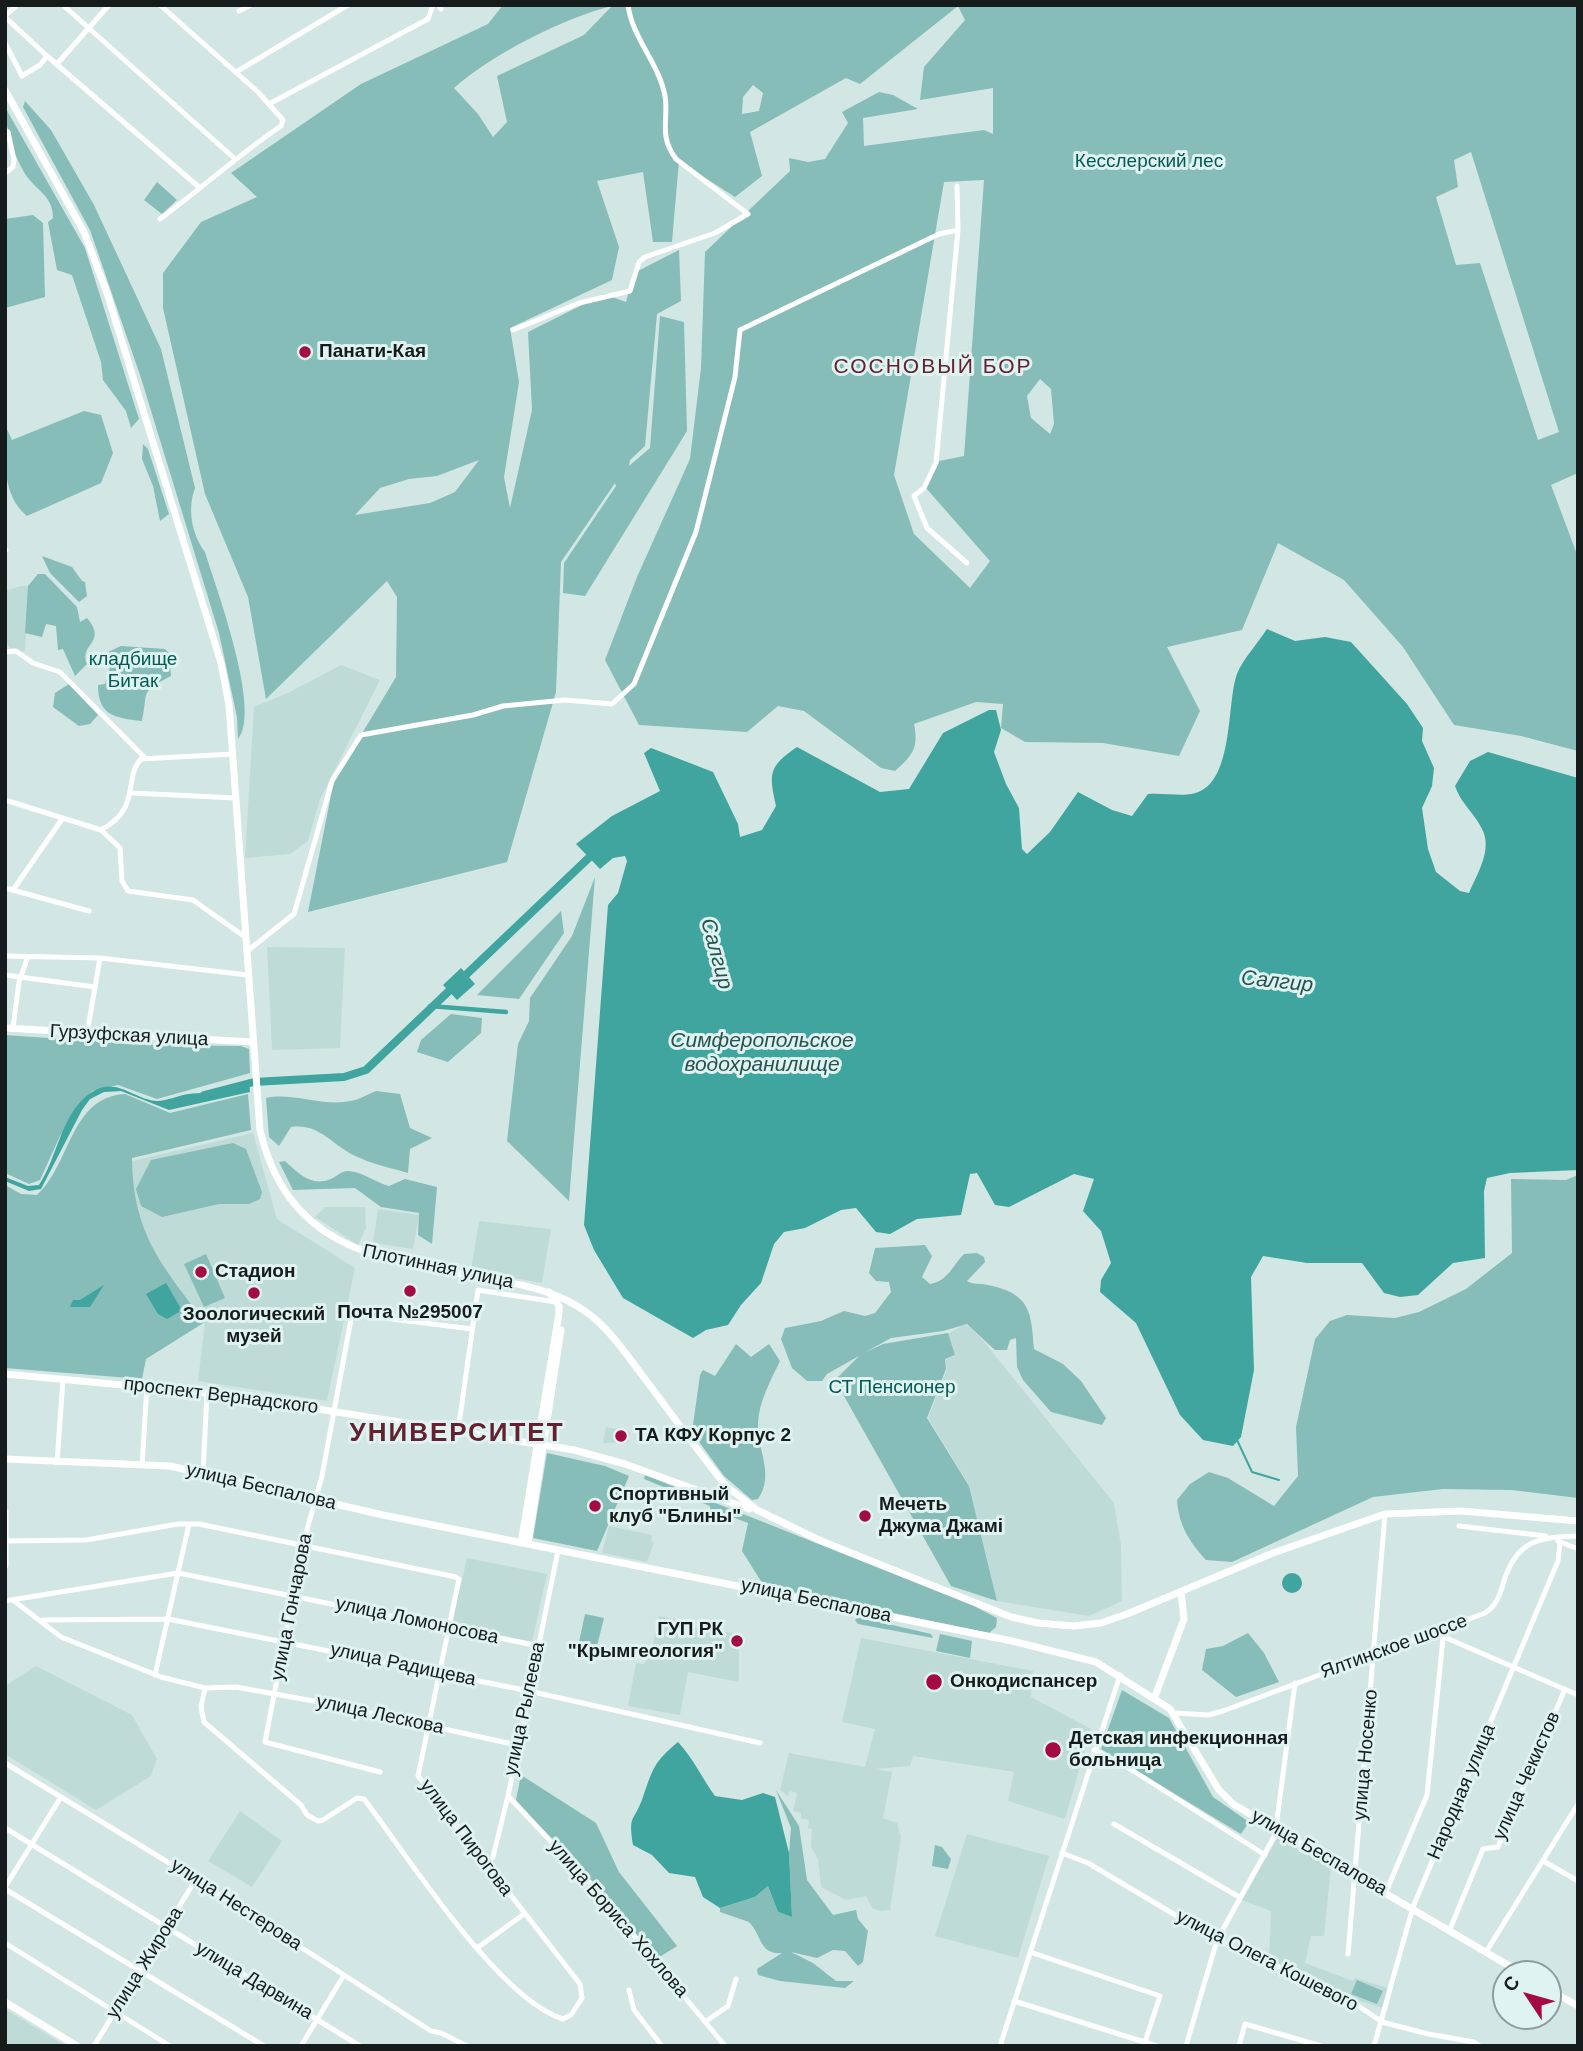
<!DOCTYPE html>
<meta charset="utf-8">
<style>
body{margin:0}
#map{position:relative;width:1583px;height:2051px;overflow:hidden;background:#d2e6e4;font-family:Helvetica,sans-serif}
canvas{display:block}
.frame{position:absolute;inset:0;border:7px solid #151c1b;pointer-events:none}
.north{position:absolute;left:1492px;top:1960px;width:70px;height:70px;box-sizing:border-box;background:#dff3f1;border:2px solid #8e9d9b;border-radius:50%;rotate:306deg;font-size:19px;font-weight:700;line-height:28px;text-align:center;color:#151c1b}
.north::after{content:'';display:block;margin:auto;width:24px;height:32px;background:#a40b43;clip-path:polygon(50% 0,100% 100%,50% 72%,0 100%)}
</style>
<div id="map">
<canvas width="1583" height="2051"></canvas>
<div class="frame"></div>
<div class="north">С</div>
</div>
<script>
const ctx = document.querySelector('canvas').getContext('2d');
ctx.lineJoin = 'round';
function fill(path, color) {
  ctx.fillStyle = color;
  ctx.fill(path, 'evenodd');
}
function strokePath(path, color, width, dash) {
  ctx.strokeStyle = color;
  ctx.lineWidth = width;
  ctx.lineCap = dash ? 'butt' : 'round';
  ctx.setLineDash(dash || []);
  ctx.stroke(path);
}
function label(font, color, halo, rows, align = 'center') {
  ctx.font = font + ' Helvetica,sans-serif';
  ctx.lineWidth = 6;
  ctx.setLineDash([]);
  ctx.textBaseline = 'middle';
  ctx.strokeStyle = halo;
  ctx.fillStyle = color;
  for (const [text, x, y, turn = 0] of rows) {
    ctx.save();
    ctx.translate(x, y);
    ctx.rotate((+turn || 0) * Math.PI / 180);
    ctx.textAlign = isNaN(turn) ? turn : align;
    if (halo) ctx.strokeText(text, 0, 0);
    ctx.fillText(text, 0, 0);
    ctx.restore();
  }
}
const built = new Path2D(`
 M20 586H28V596L25 651 21 652 9 647 5 638V591Z
 M341 665 380 680 320 799 308 841 290 854 245 858 254 707 288 693Z
 M267 947 345 948 340 1048 272 1050Z
 M253 1133 277 1219 355 1268 327 1401 198 1381 205 1322 158 1259 142 1226 133 1194 132 1161Z
 M325 1207H365L366 1228 358 1245 315 1217Z
 M378 1209 419 1215 413 1249 373 1243Z
 M479 1221 551 1229 542 1283 471 1270Z
 M963 1325 969 1326 981 1338 1114 1503 1121 1545 1122 1601 1089 1616 997 1601 969 1485 928 1418 947 1369 945 1359 955 1356 948 1334Z
 M606 1427 630 1432 628 1443H603Z
 M609 1526 652 1535 651 1541 654 1542 647 1562 602 1553Z
 M467 1558 547 1574 532 1642 451 1626Z
 M659 1616 692 1623 691 1627 734 1633 731 1648 739 1650V1682L688 1672 680 1715 628 1706 636 1663 644 1664 650 1656Z
 M861 1638 1033 1671 1031 1697 1091 1729 1065 1819 1008 1801 1014 1772 913 1756 910 1766 875 1769 892 1772 883 1818 897 1823 901 1837 890 1910 880 1911 872 1908 866 1896 846 1900 821 1887 818 1859 811 1847 812 1829 808 1828 809 1820 801 1818V1813L793 1811 797 1793 790 1791 788 1796 780 1790 789 1753 865 1767 875 1729 842 1722Z
 M36 1666 132 1715 157 1759 151 1776 96 1810 5 1754V1686Z
 M240 1811 282 1841 252 1887 208 1861Z
 M967 1834 1049 1856 1018 1958 935 1936Z
 M1278 1837 1331 1867 1324 1936H1311L1305 1963 1353 1981 1355 1978 1388 1988 1383 2008 1348 1997 1269 1959 1271 1911 1242 1900Z
 M5 2009 66 2046H5Z`);
const green = new Path2D(`
 M503 5H1578V473L1551 485 1578 557V751L1521 736 1454 725 1403 647 1344 580 1278 543 1242 630 1167 647 1200 711 1179 756 1103 743 1025 742 1001 728 1003 704 976 702 914 724C919 748 912 756 895 771L881 768 804 711 778 706 747 732 639 725 605 660 637 577 690 459 701 368 705 252 790 171 789 158 808 162 825 159 848 123 842 112 879 92 893 95 918 109 863 118 864 146 984 130 993 134V88L920 100 924 67 965 20 958 6 860 84 846 78 750 132 762 176 735 197 679 161 672 242H653L643 172 597 181 619 247 612 280 510 328 519 382 504 477 510 508 532 410 528 332 604 294 626 302 634 273 679 250 681 301 657 314 645 446 630 460 629 466 650 448 660 316 684 322 687 431 585 596 563 593 564 563 616 486 615 483 561 562 556 692 507 862 308 912 334 780 396 677 397 597 387 581 266 699 248 597 205 494 163 308V273L201 222 257 197 231 173 361 84 488 24ZM612 6 584 35 497 76 507 122 493 137 478 114 454 88C491 55 563 18 612 6ZM753 85 763 93 759 111 742 114 743 97ZM1471 152 1559 432 1538 440 1480 263 1456 265 1436 197 1458 187 1454 160ZM984 180 964 456 939 461 926 488 990 561 970 588 914 534 894 475 944 182ZM1040 379 1051 389 1054 424 1050 434 1031 418 1027 396ZM479 460 455 492 430 503 355 515 380 488 409 479 437 476Z
 M25 101 51 130 94 205 161 349 195 488C187 509 192 535 205 552 216 588 262 711 238 739L237 717 219 633 141 378 90 230 23 107Z
 M5 107 85 248 139 419 131 428 126 411 103 380 101 362 72 275 57 270 48 222 53 218C53 197 38 191 28 178 15 160 5 128 5 107Z
 M157 182 177 200 162 214 144 200Z
 M33 215 43 223 45 297 5 308V219Z
 M84 411 101 415 113 453 101 483 27 516C1 495 5 456 5 425L12 440Z
 M143 444 148 449 169 514 160 521 153 486 142 459Z
 M42 556 72 567 82 581 85 582 87 596 79 602 50 573Z
 M38 574H45L77 607 80 622 87 618C108 643 79 643 87 664L75 676 63 649 58 650 56 626 46 624 42 637 25 633 28 586Z
 M121 646 165 649 169 653 171 676C138 693 149 691 142 721 114 718 98 715 98 685L105 684 110 667 104 659 108 652Z
 M69 684 98 715 90 724 79 726 53 707 55 693Z
 M595 877 569 1201 507 1141 518 1044 529 1021 530 998 572 936Z
 M561 911 564 933 519 999 477 995Z
 M451 1014 482 1018 481 1033 448 1062 417 1052 421 1040Z
 M5 1035 149 1045 241 1046 249 1049 250 1073 157 1099 118 1085 92 1091 60 1136 40 1180 29 1184 5 1173Z
 M376 1091 400 1094 410 1128 432 1138 410 1149 408 1173C392 1168 375 1165 360 1158 333 1148 322 1123 291 1127L279 1146 269 1137 266 1098C293 1092 322 1107 350 1101 359 1100 368 1094 376 1091Z
 M125 1094 170 1113 248 1094 251 1130 132 1158C133 1234 161 1264 205 1322L146 1359 142 1379 5 1368V1185L21 1194 37 1195C71 1164 70 1097 125 1094Z
 M233 1143 246 1149 262 1192 260 1199 249 1204H219L162 1217 141 1206 136 1189 151 1160Z
 M285 1161C297 1172 310 1186 328 1180 336 1178 340 1171 348 1171 364 1172 374 1182 389 1186L405 1179 437 1187 432 1244 418 1235 419 1213 381 1207 355 1188 293 1190 279 1162Z
 M1578 1175V1498L1512 1490 1443 1489 1373 1497 1232 1562 1206 1560C1189 1541 1179 1526 1177 1500L1190 1484 1209 1472 1228 1478 1274 1506 1298 1476 1296 1427 1315 1339 1330 1321 1347 1315 1395 1318 1419 1312 1466 1289 1512 1253 1511 1179 1566 1180Z
 M925 1245 932 1256 922 1277 930 1284C948 1281 952 1266 964 1254L977 1253 984 1257 985 1262 967 1281C973 1285 980 1283 988 1285 1031 1294 1031 1312 1034 1349L1063 1364 1081 1381 1106 1418 1102 1425 1051 1412 1023 1380 1017 1367 1016 1338 1010 1340 1007 1350H995L967 1324 943 1331 891 1338 864 1353 883 1344 948 1333 955 1355 945 1359 946 1369 927 1418 969 1486 997 1601 951 1586 835 1380 859 1356 827 1374 822 1381H807L792 1368 781 1339 785 1328 821 1321 844 1311 865 1316 875 1313 891 1292 889 1282 876 1281 869 1273 875 1248Z
 M206 1254 225 1298 204 1307 184 1264Z
 M736 1344 751 1357 769 1344 780 1361C771 1380 759 1401 758 1423 757 1450 775 1475 758 1499L752 1500 724 1476 692 1432 700 1375 703 1370 715 1376Z
 M547 1453 605 1466 629 1476 597 1551 533 1538Z
 M645 1475 972 1605 997 1618 996 1627 989 1633 764 1586 742 1551 748 1523 724 1514 721 1522 711 1520 710 1506 644 1479Z
 M585 1614 604 1618 597 1646 579 1642Z
 M858 1617 931 1634 933 1638 858 1624 855 1620Z
 M1248 1633 1264 1653 1279 1682 1236 1697 1202 1670 1206 1649 1223 1646Z
 M940 1634 972 1641 970 1658 936 1651Z
 M1122 1690 1169 1718 1213 1797 1249 1822 1241 1834 1101 1749Z
 M521 1775 596 1823 619 1872 677 1946 658 1958 516 1800Z
 M776 1790 799 1826 807 1880 833 1915 856 1910 858 1919 868 1931 863 1962 858 1966 845 1951 833 1950 817 1958 791 1952 813 1963 836 1981H854L845 1988 780 1981 758 1975 757 1969 782 1953C759 1955 762 1935 749 1922L720 1912V1908L755 1897 768 1886 778 1912 792 1917 789 1853 791 1828Z
 M935 1845 942 1847 951 1859 948 1869 932 1866Z
 M1357 1980 1383 1991 1377 2004 1351 1994Z`);
const water = new Path2D(`
 M1267 629 1295 641 1325 637 1351 642 1407 704 1423 728 1422 741 1434 768 1432 786 1422 808 1428 849 1436 872 1460 891 1469 893C1477 874 1493 849 1482 829 1474 812 1461 804 1455 786L1470 761 1488 752 1578 778V1170L1510 1173 1487 1178 1484 1191 1485 1258 1453 1263 1418 1295 1400 1297 1384 1293 1362 1263H1307L1263 1256 1251 1277 1254 1370 1241 1437 1233 1446 1203 1440 1180 1415 1136 1323 1100 1292 1101 1280 1111 1263 1101 1231 1083 1211 1094 1179 1074 1174 1009 1207 995 1205 977 1173 970 1174 961 1215 917 1219 890 1234 876 1232 856 1208 841 1210 805 1228 784 1232 774 1244 761 1283 741 1305 728 1325 706 1330 693 1338 623 1298 594 1250 584 1225 608 905 618 893 627 861 625 856 613 858 600 869 576 844 612 816 660 791 644 753 651 748 713 772 738 824 740 837 762 830 776 806C769 773 768 767 797 747L880 792 909 789 943 733 989 710H996L1001 730 994 752 1006 784 1019 808 1022 849 1027 854 1050 832 1078 792 1112 810 1132 816 1148 794C1162 793 1181 796 1191 794 1235 788 1226 703 1237 674 1243 659 1258 643 1267 629Z
 M461 968 475 984 457 1000 443 985Z
 M249 1079 250 1092 169 1110 121 1091 104 1092 90 1099 82 1110 41 1189 29 1191 5 1181V1177L28 1186 39 1185C58 1157 61 1112 92 1092 117 1076 134 1100 157 1101 167 1101 179 1095 189 1094 210 1091 234 1096 249 1079Z
 M166 1283 180 1307 179 1312 167 1319 158 1314 146 1294Z
 M104 1285 90 1307H70L73 1300H80Z
 M1282 1583a10 10 0 1 1 20 0a10 10 0 1 1-20 0Z
 M678 1742C693 1758 702 1778 715 1796L742 1800 763 1793 775 1797 789 1853 792 1917 778 1912 768 1886 755 1897 720 1908 703 1897 695 1877 669 1873 652 1855 633 1845C628 1813 634 1823 643 1797 653 1768 654 1762 678 1742Z`);
const stream = new Path2D(`
 M1237 1440 1252 1472 1279 1480`);
const canal = new Path2D(`
 M430 1006 506 1012`);
const river = new Path2D(`
 M204 1095 254 1082 344 1077 366 1070 597 850`);
const minor = new Path2D(`
 M63 5 234 158
 M160 5 258 92 283 120 281 126C238 155 201 189 160 219
 M438 5 441 9
 M239 11 251 5
 M5 16 17 5
 M5 17 47 56
 M5 43 22 76 40 65 47 56 200 188
 M57 64 109 5
 M236 72 348 5
 M269 104 428 19 433 5
 M5 130 8 132 14 160 13 167 5 173
 M957 186 958 230 936 463 924 488 914 496 927 528 967 563
 M513 330 579 303 630 291 639 262 645 257 715 233 748 214 676 159C658 135 669 119 665 96 659 63 632 38 628 5
 M5 551 6 550
 M5 652 16 651 33 663 60 672 145 758
 M132 793 236 798
 M5 800 101 830 120 848 122 881 128 891 193 900 245 937
 M101 830C142 808 123 778 141 759L233 754
 M5 888 89 911
 M13 890 62 819
 M246 952 294 914 332 781 361 735 473 715 503 706 565 700 612 704 634 684 696 532 735 377 740 330 939 234 958 230
 M5 956 100 958 248 975
 M5 975 95 987
 M13 1028 19 982 27 959
 M87 1034 100 958
 M458 1431 478 1290 556 1302
 M57 1463 63 1379
 M142 1465 147 1386
 M203 1474 207 1392
 M1459 1526 1546 1536
 M5 1541 86 1540 178 1524H199L456 1577 459 1579 418 1776 580 1984 582 1998 571 2015 563 2019C499 2000 407 1855 364 1799L357 1798 323 1820 318 1821 307 1815 301 1805 204 1722 201 1707 205 1688
 M1558 1541 1578 1549
 M13 1600 61 1637 161 1677 205 1688 236 1687 330 1704 517 1745
 M5 1601 178 1573 539 1646
 M43 1620 168 1619 529 1691 760 1743
 M1444 1637 1578 1695
 M155 1675 189 1524
 M1175 1713 1208 1715 1223 1711 1485 1613C1497 1605 1500 1595 1504 1581 1517 1540 1539 1537 1578 1536
 M1094 1750 1124 1765 1265 1855
 M5 1763 184 1872 431 2031 441 2033 467 2046
 M380 1772 265 1742 303 1544 322 1476 352 1314 472 1329
 M508 1796 593 1886 725 2046
 M1114 1824 1239 1897
 M5 1828 360 2046
 M1062 1853 1088 1863 1217 1940 1341 1994 1382 2022 1428 2034 1474 2042 1480 2046
 M1545 1862 1578 1881
 M486 1865 493 1857 508 1796 558 1551
 M5 1887 61 1797
 M5 1889 264 2046
 M1386 1892 1427 1795 1444 1629
 M1450 1929 1483 1849 1498 1847 1565 1689
 M5 1943 170 2046
 M477 1948 524 1914
 M1030 1952 1160 1996 1145 2042
 M1486 1952 1578 1804
 M1348 1954 1385 1514
 M629 1990 634 2010 662 2046
 M1014 2001 1157 2046
 M705 2022 728 2006 736 1979
 M94 2046 196 1879
 M301 2046 344 1975
 M1000 2046 1120 1675
 M1186 2046 1217 1940 1275 1835 1295 1683
 M1239 2046 1245 2024 1321 2046
 M1374 2046 1413 1907 1558 1561 1560 1542`);
const major = new Path2D(`
 M5 90 84 232 107 293 221 663 229 705 260 1130C289 1252 382 1260 486 1278 518 1284 549 1289 577 1306 605 1322 623 1350 642 1375 670 1412 697 1450 726 1486L757 1510 819 1540 1011 1617 1038 1623 1073 1626 1101 1623 1127 1614 1273 1553 1385 1514 1461 1511 1578 1521
 M5 1028 253 1042
 M5 1374 230 1395 574 1450 625 1464 749 1509
 M5 1459 170 1466 383 1515 1012 1641 1096 1662 1170 1709 1219 1790 1233 1804 1523 1974
 M5 1512V1565
 M521 1543 559 1313V1306L549 1292
 M528 1544 561 1330
 M1154 1699 1184 1619 1181 1592
 M1548 1989 1578 2006
 M5 2002 77 2046`);
const markers = [
 [305,352,7,"#a40b43"],
 [201,1272,7,"#a40b43"],
 [410,1291,7,"#a40b43"],
 [254,1293,7,"#a40b43"],
 [621,1436,7,"#a40b43"],
 [595,1506,7,"#a40b43"],
 [865,1516,7,"#a40b43"],
 [737,1641,7,"#a40b43"],
 [934,1682,9,"#a40b43"],
 [1053,1750,9,"#a40b43"]
];
const parkNames = [
 ["Кесслерский лес",1149,162],
 ["кладбище",133,660],
 ["Битак",133,682],
 ["СТ Пенсионер",892,1388]
];
const poiNames = [
 ["Панати-Кая",319,352],
 ["Стадион",215,1272],
 ["Почта №295007",410,1313,"center"],
 ["Зоологический",254,1315,"center"],
 ["музей",254,1337,"center"],
 ["ТА КФУ Корпус 2",635,1436],
 ["Спортивный",609,1495],
 ["клуб \"Блины\"",609,1517],
 ["Мечеть",879,1505],
 ["Джума Джамі",879,1527],
 ["ГУП РК",723,1630,"right"],
 ["\"Крымгеология\"",723,1652,"right"],
 ["Онкодиспансер",950,1682],
 ["Детская инфекционная",1069,1739],
 ["больница",1069,1761]
];
const streetNames = [
 ["Гурзуфская улица",129,1036,3],
 ["Плотинная улица",438,1267,12],
 ["проспект Вернадского",221,1396,7],
 ["улица Беспалова",261,1487,13],
 ["улица Беспалова",816,1601,12],
 ["улица Гончарова",292,1607,-79],
 ["улица Ломоносова",417,1621,12],
 ["Ялтинское шоссе",1394,1647,-20],
 ["улица Радищева",403,1665,12],
 ["улица Рылеева",525,1709,-78],
 ["улица Лескова",380,1715,12],
 ["улица Носенко",1366,1755,-85],
 ["улица Чекистов",1527,1776,-66],
 ["Народная улица",1462,1792,-67],
 ["улица Пирогова",466,1838,53],
 ["улица Беспалова",1319,1853,30],
 ["улица Нестерова",236,1905,33],
 ["улица Бориса Хохлова",618,1919,49],
 ["улица Олега Кошевого",1267,1961,27],
 ["улица Жирова",145,1963,-58],
 ["улица Дарвина",254,1981,31]
];
const neighbourhoodNames = [
 ["СОСНОВЫЙ БОР",933,367]
];
const waterNames = [
 ["Салгир",716,954,75],
 ["Салгир",1277,982,6],
 ["Симферопольское",762,1041],
 ["водохранилище",762,1065]
];
const districtNames = [
 ["УНИВЕРСИТЕТ",457,1434]
];
fill(built, '#bfdbd8');
fill(green, '#86bdb8');
fill(water, '#3fa59e');
strokePath(stream, '#3fa59e', 2);
strokePath(canal, '#3fa59e', 4.5);
strokePath(river, '#3fa59e', 8);
strokePath(minor, '#fff', 5);
strokePath(major, '#fff', 7);
for (const [x, y, r, color] of markers) {
  const dot = new Path2D();
  dot.arc(x, y, r, 0, 2 * Math.PI);
  ctx.fillStyle = color;
  ctx.fill(dot);
  strokePath(dot, '#dff3f1', 2.5);
}
label('19px', '#005b56', '#dff3f1', parkNames);
label('bold 19px', '#151c1b', '#dff3f1', poiNames, 'left');
label('19px', '#151c1b', '#dff3f1', streetNames);
ctx.letterSpacing = '2px';
label('21px', '#652031', '#dff3f1', neighbourhoodNames);
ctx.letterSpacing = '0px';
label('italic 21px', '#265350', '#dff3f1', waterNames);
ctx.letterSpacing = '2px';
label('bold 26px', '#652031', '#dff3f1', districtNames);
ctx.letterSpacing = '0px';
</script>
